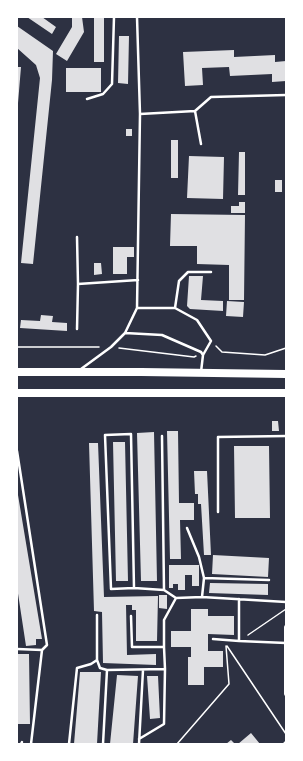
<!DOCTYPE html>
<style>
body{margin:0}
#map{position:relative;width:303px;height:761px;overflow:hidden;background:#2d3142;font-family:"IBM Plex Sans",sans-serif}
canvas{display:block}
.frame{position:absolute;inset:0;border:18px solid #fff;pointer-events:none}
</style>
<div id="map">
<canvas width="303" height="761"></canvas>
<div class="frame"></div>
</div>
<script>
const ctx = document.querySelector('canvas').getContext('2d');
ctx.lineJoin = 'round';
function fill(path, color) {
  ctx.fillStyle = color;
  ctx.fill(path, 'evenodd');
}
function strokePath(path, color, width, dash) {
  ctx.strokeStyle = color;
  ctx.lineWidth = width;
  ctx.lineCap = dash ? 'butt' : 'round';
  ctx.setLineDash(dash || []);
  ctx.stroke(path);
}
const building = new Path2D(`
 M27 17H42L56 27 52 34Z
 M72 17H82L84 32 67 61 56 54 72 27Z
 M94 17H104V62H94Z
 M17 26 53 51 52 80 33 264 21 263 40 78 36 65 17 48Z
 M119 36H129L128 84 118 83Z
 M234 50V57L275 55V62L286 61V81L272 82V74L230 76 229 67 202 68 203 85 185 86 183 52Z
 M17 67H21L18 103 17 102Z
 M66 68H101V92H66Z
 M126 129H132V136H126Z
 M171 140H178V178H171Z
 M239 152H245V195H238Z
 M189 156 224 157 223 199 187 198Z
 M275 180H282V192H275Z
 M239 202H245V213H231V206H239Z
 M171 214 245 215 244 300H229V265L197 264V246H170Z
 M113 247H134V257H127V274H113Z
 M94 263H101L102 274 94 275Z
 M189 276H203L201 300 223 301V311L190 309 187 306Z
 M227 301 244 302 243 317 226 316Z
 M41 315 53 316 52 322 67 323V331L20 328 21 320 40 321Z
 M272 421H278L279 431H272Z
 M167 431H178L179 503H194V520H180L181 559H170Z
 M154 432 157 581H141L137 433Z
 M113 442H125L128 581H116Z
 M89 443H98L104 597 158 596 157 641H136V610H132V605H126L127 655 156 654V665L103 663 102 612 94 611Z
 M234 446H269L270 518H235Z
 M194 471H207L211 555H204L201 504H198V494H195Z
 M17 489 42 639H36V645L26 646 17 587Z
 M213 555 269 558 268 577 212 574Z
 M169 565H199V586H192V575H185V590H178V584H173V588H169Z
 M210 583 268 584V595L209 593Z
 M159 595H167V609L159 608Z
 M191 609H208V616H234V635L208 634V651H223V667H204V685H188V657H191V647H171V631H191Z
 M17 654H29L30 724H17Z
 M80 672H101L97 744H74Z
 M117 675 138 676 133 744H110Z
 M147 676H158L160 718 150 719Z
 M251 733 260 744H238Z
 M231 740 235 744H226Z`);
const path = new Path2D(`
 M216 346 222 352 265 355 286 348
 M17 347H99
 M119 348 194 357 196 356
 M248 635 286 609
 M227 646 286 734
 M177 744 229 684 226 646`);
const service = new Path2D(`
 M87 99 103 94 112 84 114 17
 M195 111 201 144
 M140 114 195 111 211 97 286 95
 M77 237 78 284 138 280
 M137 308H175L197 320 211 341 203 355
 M175 308 179 281 188 272H211
 M77 329 78 284
 M125 333 162 335 201 352 203 355 201 372
 M81 369 111 347 125 333 137 308 140 114 137 17
 M17 451 47 645 42 650
 M218 512V437L286 436
 M187 528 199 557 204 578 202 597
 M204 578 269 580
 M134 588 131 434 105 435 111 589 134 588 164 590 162 436
 M164 590 176 598 202 597 286 602
 M97 615V660
 M213 639 239 641V599
 M239 641 286 643
 M164 647V620L176 598
 M17 649 42 650 31 744
 M139 739 164 724 165 669
 M21 744 22 742
 M69 744 77 668 91 664 97 660 100 668 107 670 165 669 164 647H132L131 616
 M103 744 107 670
 M139 744 143 670
 M284 744 286 742`);
const minor = new Path2D(`
 M286 627V694`);
const primary = new Path2D(`
 M17 372H141L286 374
 M17 393H286`);
fill(building, '#e0e0e3');
strokePath(path, '#fff', 1.5);
strokePath(service, '#fff', 2.5);
strokePath(minor, '#fff', 4);
strokePath(primary, '#fff', 8);
</script>
